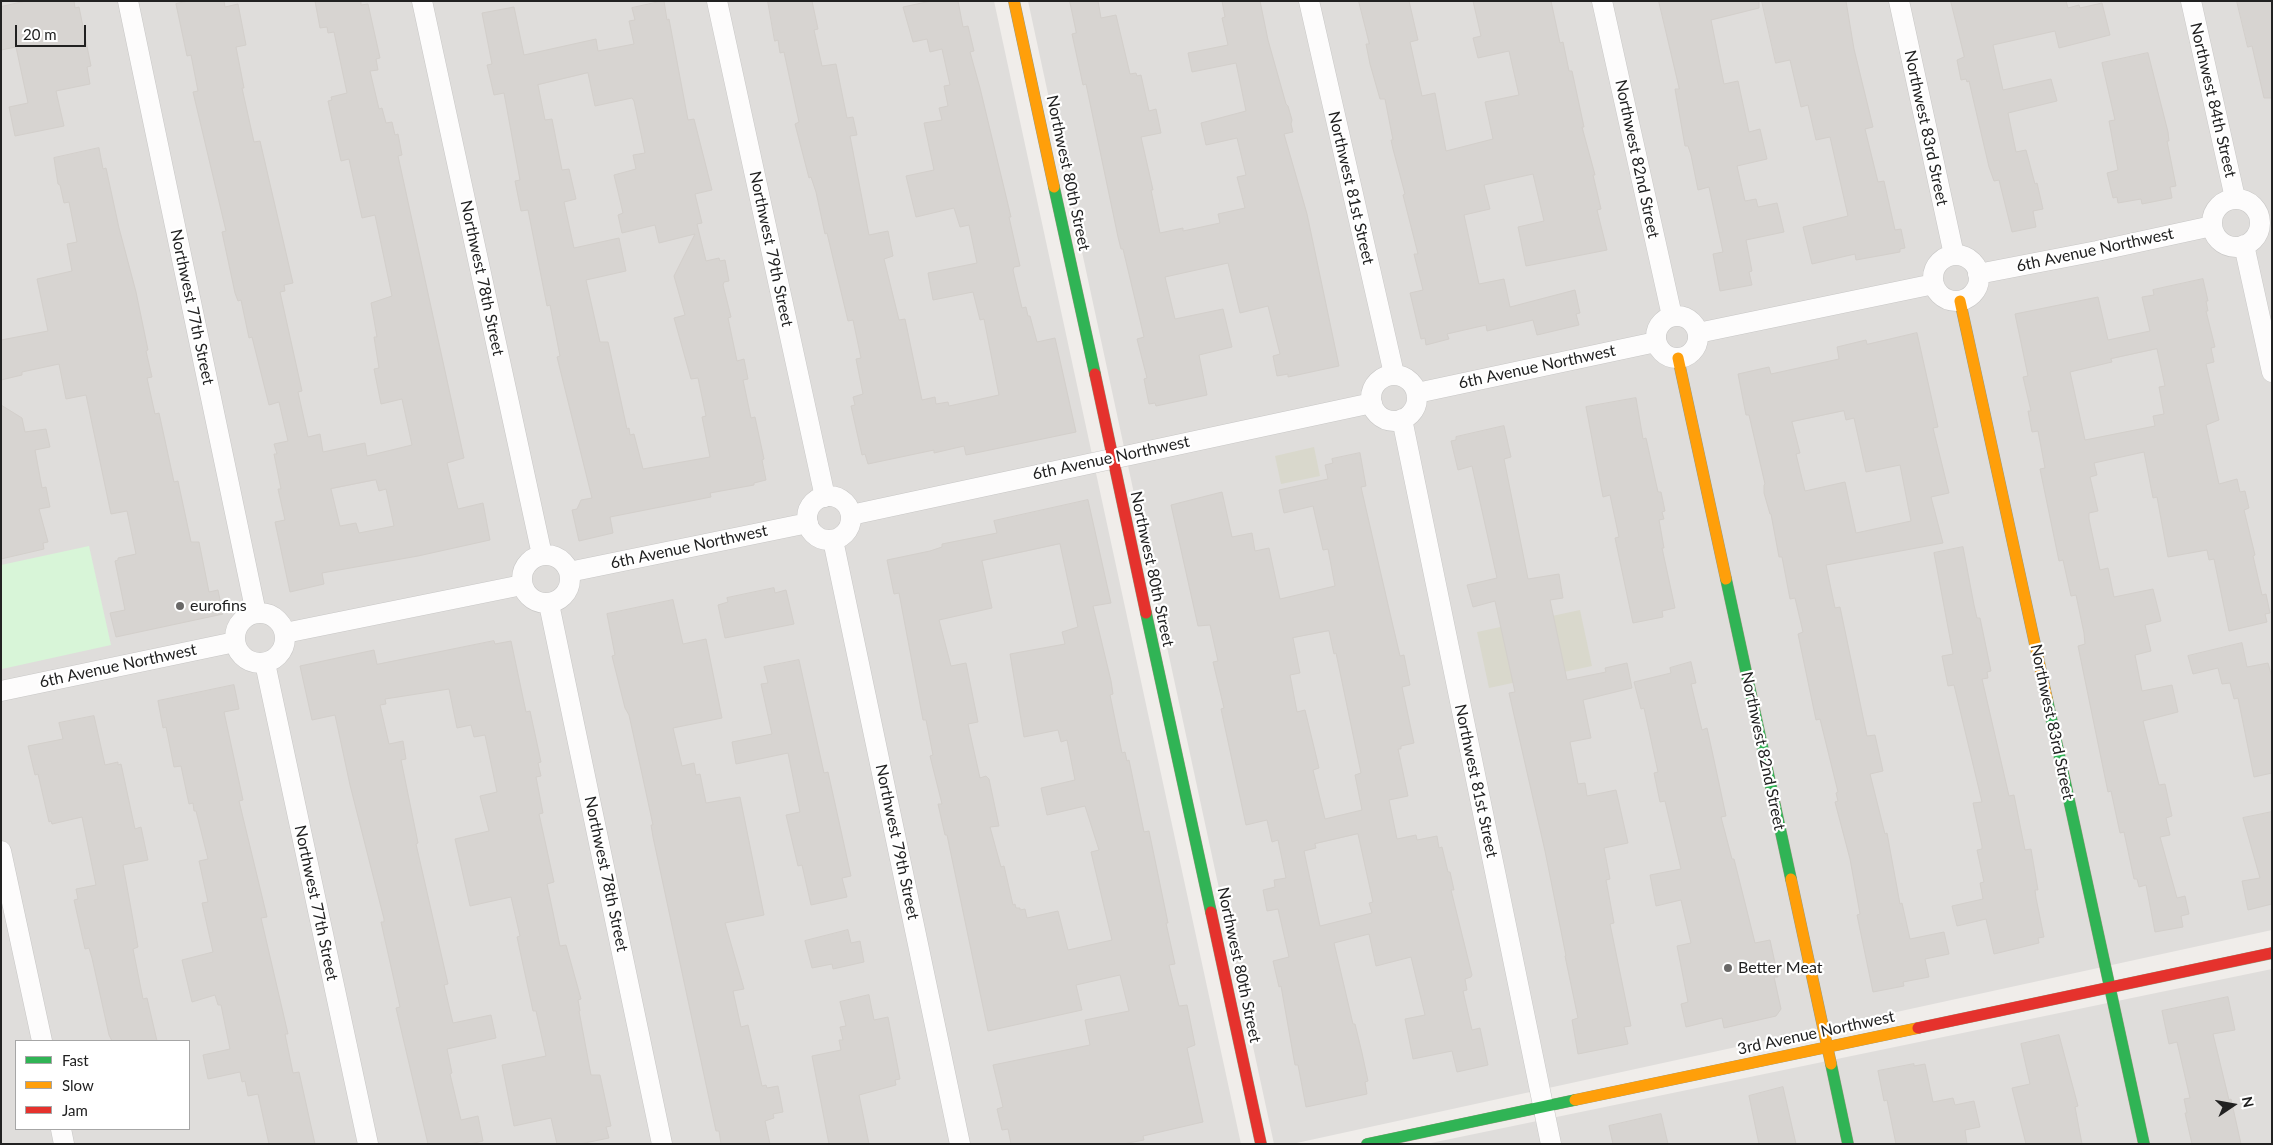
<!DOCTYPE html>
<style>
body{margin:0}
#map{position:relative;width:2273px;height:1145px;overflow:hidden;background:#f0edea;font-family:Lato,sans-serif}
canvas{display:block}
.frame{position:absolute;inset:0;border:2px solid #212121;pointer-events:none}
.legend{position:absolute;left:15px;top:1040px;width:175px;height:90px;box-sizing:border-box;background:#fff;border:1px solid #a6a6a6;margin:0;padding:6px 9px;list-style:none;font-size:15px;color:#212121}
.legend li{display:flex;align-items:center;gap:10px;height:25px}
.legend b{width:25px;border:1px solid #a6a6a6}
.north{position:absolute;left:2208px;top:1080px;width:50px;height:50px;-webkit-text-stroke:4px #fff;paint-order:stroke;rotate:78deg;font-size:14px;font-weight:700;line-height:20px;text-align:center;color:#212121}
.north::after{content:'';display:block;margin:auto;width:18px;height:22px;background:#212121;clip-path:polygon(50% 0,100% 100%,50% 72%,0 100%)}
.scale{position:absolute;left:15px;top:25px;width:71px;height:22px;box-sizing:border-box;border:2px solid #212121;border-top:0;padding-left:6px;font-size:15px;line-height:18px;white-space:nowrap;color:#212121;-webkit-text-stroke:4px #fff;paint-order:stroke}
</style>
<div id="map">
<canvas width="2273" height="1145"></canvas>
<div class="frame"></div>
<ul class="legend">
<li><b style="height:6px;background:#30b455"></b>Fast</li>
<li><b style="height:6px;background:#ff9f0a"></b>Slow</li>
<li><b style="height:6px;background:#e5322d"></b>Jam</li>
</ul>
<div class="north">N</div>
<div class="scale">20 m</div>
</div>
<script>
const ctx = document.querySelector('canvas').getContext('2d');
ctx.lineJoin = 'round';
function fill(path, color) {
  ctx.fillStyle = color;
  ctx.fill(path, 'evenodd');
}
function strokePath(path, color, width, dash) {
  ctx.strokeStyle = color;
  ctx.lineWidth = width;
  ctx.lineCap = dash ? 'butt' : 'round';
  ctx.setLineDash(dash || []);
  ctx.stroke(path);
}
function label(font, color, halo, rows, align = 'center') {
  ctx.font = font + ' Lato,sans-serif';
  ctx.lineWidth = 4.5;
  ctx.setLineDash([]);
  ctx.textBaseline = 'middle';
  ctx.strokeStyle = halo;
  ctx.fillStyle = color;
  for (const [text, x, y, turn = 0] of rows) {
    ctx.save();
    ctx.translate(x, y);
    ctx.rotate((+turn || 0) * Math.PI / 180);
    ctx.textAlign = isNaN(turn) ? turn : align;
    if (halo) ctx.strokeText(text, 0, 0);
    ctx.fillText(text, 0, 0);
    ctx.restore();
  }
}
const residential = new Path2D(`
 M1 1H994L1241 1144H1ZM16 1041H189V1129H16Z
 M1028 1H2272V930L1292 1144H1274Z
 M2272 969V1144H1426Z`);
const construction = new Path2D(`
 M1314 447 1320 476 1281 484 1275 456Z
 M1580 610 1592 666 1489 688 1477 632Z`);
const park = new Path2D(`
 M89 546 111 645 2 669 1 565Z`);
const building = new Path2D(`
 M26 1H74L75 8 79 7 91 66 87 67 90 84 56 91 64 126 15 136 9 107 28 103 16 47 1 50V7Z
 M189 1H224L225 7 238 4 246 45 236 47 244 88H242L254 142 260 141 293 283 284 285 285 291 280 292 302 391 298 392 308 437 320 434 323 452 365 443 367 456 412 445 402 399 381 404 374 369 379 368 374 337H377L371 303 392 296 375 215 362 218 349 159 341 161 328 101 332 100 331 97 347 93 334 32 328 33 327 27 320 28 315 1H361V5L368 4 380 58 376 59 378 70 370 71 379 109 382 108 386 123 392 122 395 135 398 134 402 155 398 156 464 458 447 463 458 509 483 503 490 540 418 556 322 573 324 584 290 592 275 522 285 520 278 489H281L274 454H277L274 444 288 441 279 402 269 405 252 337 249 338 241 300 238 301 235 293 222 232 226 231 193 92 198 91 191 55 187 56 176 4ZM376 480 379 491 386 489 394 526 359 533 356 523 340 526 331 489Z
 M664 1 667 20 669 19 688 120 694 119 712 190 695 194 702 223 697 224 706 261 719 258 720 261 725 260 729 281 724 282 723 285 731 317 728 318 737 361 744 359 748 379 743 380 751 418 755 417 764 459 762 460 766 480 754 483V485L710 493 711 497 610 517 613 533 579 541 572 510 577 509 581 500 592 498 557 357 560 356 559 351 550 305 547 306 528 210 521 211 515 181 520 180 504 93 494 95 487 65 492 64 482 13 514 7 524 55 596 39 598 51 634 44 629 21 635 20 632 8ZM588 73 595 106 632 98 634 101 645 153 633 155 636 169 614 175 623 213 618 215 622 233 655 225 659 243 695 234 674 276 685 315 674 318 691 379 698 378 706 416 702 417 710 457 643 469 634 434 630 435 629 428 627 429 609 346 608 342H600L586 280 626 271 619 238 574 248 564 202 576 199 569 169 562 170 552 119 545 120 538 85Z
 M768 1H812L818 29 814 30 822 66 836 64 847 118 853 117 857 135 850 136 869 235 888 231 893 256 884 259 899 320 905 319 922 400 935 397 936 404 948 402 949 406 999 395 984 319 980 320 973 292 933 300 928 273 977 263 969 225 960 227 954 208 916 217 906 176 934 170 924 123 942 120 939 108 948 106 944 86 950 85 942 49 930 52 927 39 913 42 903 7 931 1H958L963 27 968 26 974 51 970 52 980 88 1011 217H1009L1020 266 1014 267 1013 270 1022 308 1026 307 1028 316H1030L1037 342 1055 338 1076 432 966 455 964 446 934 453V450L868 464 865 454 862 455 851 406 855 405 853 397 863 394 856 359 861 358 853 320 848 321 827 233 825 234 816 192 811 177 809 178 795 124 799 122 784 52 780 53 778 40 775 41Z
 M1070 1H1098L1101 18 1116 15 1130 74 1136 73 1137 76 1141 75 1149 111 1156 109 1161 133 1141 137 1153 190H1151L1160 233 1183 228V231L1220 223 1218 214 1245 208 1237 177 1246 175 1237 138 1206 145 1201 123 1246 111 1236 63 1192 72 1188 53 1228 45 1222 18 1225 17 1222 1H1260L1268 40 1286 104 1288 106 1292 120 1291 124 1293 132 1284 134 1307 214 1339 366 1288 377V374L1277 376 1273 356 1280 354 1268 306 1240 313 1228 263 1165 277 1175 319 1223 309 1232 347 1199 355 1207 395 1156 406 1155 403 1149 404 1144 379 1147 378 1137 339 1144 337 1123 249H1121L1118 237 1086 84 1083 85 1072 34 1076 33Z
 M1359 1H1409L1418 40 1410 42 1422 96 1435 93 1446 151 1493 139 1485 102 1519 95 1509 51 1478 58 1473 38 1481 36 1473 1H1551L1560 43 1563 42 1569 71H1572L1584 127H1582L1595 175H1593L1601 209 1597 210 1607 250 1526 266 1518 227 1544 221 1533 174 1484 185 1490 209 1464 215 1479 284 1504 279 1510 307 1575 290 1580 313 1576 314 1579 325 1537 335 1533 320 1487 331 1486 325 1447 334 1449 339 1426 345 1425 338 1421 339 1410 293 1423 290 1414 254H1418L1403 195 1405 194 1393 149 1391 140H1393L1385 99H1380L1370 64 1366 44H1369Z
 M1659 1H1759V8L1711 20 1724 84 1738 81 1749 132 1760 129 1767 159 1737 166 1745 201 1756 199 1758 207 1777 203 1784 232 1746 240 1752 271 1749 272 1752 285 1720 291 1713 254 1723 252 1709 187 1698 190 1691 155 1688 146H1685L1675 89H1679Z
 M1762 1H1846L1854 49 1873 127 1865 129 1878 182 1884 181 1895 230 1901 229 1905 248 1900 249V252L1856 260 1855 254 1812 264 1803 227 1848 216 1830 137 1816 140 1808 105 1801 107 1790 60 1776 63Z
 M1951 1H2066L2068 8 2079 5 2080 8 2102 3 2110 35 2059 48 2055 31 1993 45 2003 90 2051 79 2057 101 2008 113 2016 152 2026 150 2035 184 2037 183 2043 209 2033 211 2036 227 2012 232 1999 180 1994 181 1989 167 1969 81 1967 82 1966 79 1961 80 1957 60 1964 57Z
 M2237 1H2272V98H2264L2252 46 2248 47Z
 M2148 53 2168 132 2169 141H2167L2176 186 2170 187 2172 198 2142 204 2141 199 2118 203 2117 197 2113 198 2107 173 2118 170 2109 121 2115 120 2102 63Z
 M99 148 103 169 106 168 119 228 136 292 148 350 146 351 152 377 147 378 155 414 159 413 174 482 178 481 191 542H199L209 592 218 590 223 614 116 637 110 613 125 610 115 561 118 560V558L136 554 127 511 111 514 86 395 66 399 59 364 22 372V375L1 380V340L48 331 37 279 72 271 67 244 77 242 69 202 64 203 60 185 58 184 54 158Z
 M2203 279 2208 301H2206L2208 311H2206L2215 347 2211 348 2214 362 2206 364 2219 420 2206 425 2219 484 2237 479 2240 492 2245 491 2249 508 2244 510 2255 555 2253 556 2262 595 2266 594 2270 613 2265 614 2267 622 2229 631 2214 559 2209 560 2207 550 2168 557 2157 497 2153 498 2144 452 2094 463 2097 475 2090 477 2098 511 2089 513V519L2100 570 2108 568 2114 597 2153 589 2161 621 2145 625 2151 651 2135 655 2142 691 2172 685 2178 712 2143 721 2159 785 2165 784 2172 816 2166 818 2170 835 2160 837 2177 898 2185 896 2189 914 2181 916 2183 927 2155 932 2146 885 2139 887 2137 879H2134L2124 832 2120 833 2111 791 2108 792 2078 646 2085 644 2084 633 2076 595 2071 596 2063 560 2059 561 2040 469 2045 468 2038 431 2032 432 2028 411H2031L2023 377 2028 376 2015 314 2098 297 2108 340 2150 331 2142 297 2154 295 2153 290ZM2157 349 2165 386 2159 387 2164 414 2153 416 2155 426 2085 440 2070 372 2112 362 2111 359Z
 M1917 333 1938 427 1933 428 1949 493 1931 497 1943 543 1826 565 1835 608 1840 607 1867 736 1875 735 1883 771 1870 774 1885 834 1887 833 1900 904 1902 903 1910 939 1944 932 1949 954 1925 959 1929 977 1903 982 1904 986 1873 992 1857 915 1860 914 1850 859 1835 802 1838 801 1836 793 1838 792 1820 719 1816 720 1798 634 1803 632 1795 598 1790 599 1782 557H1779L1771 514H1770L1764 493V485L1765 484 1749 415H1746L1738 374 1769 367 1771 374 1839 359 1837 347 1866 340 1867 344ZM1844 411 1846 420 1854 418 1866 472 1900 465 1911 521 1856 533 1845 482 1805 491 1796 454 1800 453 1792 422Z
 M1636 398 1643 439 1646 438 1658 492H1661L1665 511 1662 512 1664 519 1659 520 1664 548H1662L1675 608 1662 611 1663 617 1633 623 1615 538 1619 537 1610 495 1603 497 1586 407Z
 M1 405 22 418 25 432 46 429 50 447 35 450 42 488 46 487 50 507 39 509 48 542 43 543 44 549 1 559Z
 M1504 426 1511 457 1504 459 1528 579 1559 574 1563 598 1550 600 1567 680 1606 672 1605 668 1627 663 1632 688 1583 700 1591 738 1570 742 1578 784 1585 783 1587 796 1616 790 1628 843 1604 848 1610 879 1606 880 1614 923 1610 924 1631 1026 1624 1027 1628 1044 1578 1054 1572 1020 1578 1018 1565 956H1566L1545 851 1514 715 1509 693 1515 692 1495 601 1473 607 1467 585 1497 578 1472 466 1458 470 1451 441 1456 440V437Z
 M1360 453 1366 486 1361 487 1389 609 1400 656 1404 655 1410 685 1402 687 1414 743 1401 746V749H1398L1408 796 1389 800 1397 839 1416 835 1417 840 1437 836 1439 848 1442 847 1448 872H1450L1454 890H1451L1472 975 1471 977 1465 979 1467 990 1463 991 1472 1030 1480 1028 1488 1065 1457 1072 1452 1051 1413 1059 1405 1019 1425 1015 1411 957 1376 966 1369 934 1334 943 1353 1024H1355L1362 1053 1368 1081 1365 1082 1367 1094 1306 1107 1298 1065H1295L1281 986 1279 987 1273 961 1289 957 1278 909 1267 911 1263 890 1275 887 1274 880 1286 878 1278 840 1272 842 1267 820 1246 825 1221 709 1224 708 1213 662 1218 661 1210 625 1198 626 1171 505 1222 492 1232 537 1252 533 1255 551 1269 548 1280 599 1335 586 1328 549 1323 550 1313 506 1284 513 1279 490 1328 479 1325 465 1333 463 1332 459ZM1329 631 1334 654 1336 653 1361 773 1355 775 1362 810 1325 819 1313 770 1319 768 1305 710 1297 712 1290 675 1300 673 1293 638ZM1358 834 1373 902 1369 903 1372 913 1320 926 1304 851 1316 848 1315 844Z
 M1088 500 1111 603 1093 606 1111 681 1113 694 1110 695 1122 753 1125 752 1127 761 1129 760 1144 832 1149 831 1168 923H1166L1175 964 1169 965 1179 1006 1187 1005 1195 1045 1187 1048 1203 1122 1143 1136 1144 1140 1123 1144H1011L1008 1129 1002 1130 997 1109 1003 1107 993 1065 1090 1045 1085 1020 1129 1011 1120 975 1076 985 1082 1010 988 1031 947 835H945L938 804H942L930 756 933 755 926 720H923L899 593 894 594 887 560 930 551 942 547V544L997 533 994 521ZM1060 544 1078 627 1062 632 1065 644 1010 654 1024 737 1058 730 1061 742 1067 740 1075 780 1041 788 1047 815 1085 806 1099 850 1091 852 1112 940 1068 950 1058 911 1027 918 1025 909 1020 910V908H1016L1015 904 1013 905 1004 866 1001 867 990 827 999 826 989 779 986 776 980 778 968 724 978 722 966 663 951 666 939 620 992 608 982 561Z
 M1963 547 1974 605 1977 618H1980L1991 671 1987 672 1988 678 1982 679 2009 796 2014 795 2025 850 2031 849 2038 890H2035L2036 898 2044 937 2038 938 2039 943 1994 954 1986 919 1957 926 1952 906 1983 899 1980 883 1984 882 1977 850 1982 849V846L1973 803 1982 802 1954 685 1948 686 1942 656 1953 654 1934 553Z
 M774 588 775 593 786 590 794 624 725 638 718 605 728 602 727 598Z
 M673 600 683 644 706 639 722 718 673 728 682 766 694 763 696 775 700 774 706 803 740 797 764 915 725 923 744 989 733 991 741 1027 748 1025 762 1086 766 1085 767 1088 778 1086 783 1112 773 1114 774 1118 765 1121 770 1144H721L719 1131H716L653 837 651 825H653L642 774 629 715 625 708 612 656 615 655 607 614Z
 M494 641 495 644 511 641 526 712 530 711 541 762 538 763 541 776 536 777 543 813 539 814 554 882 547 884 560 946 566 945 581 999 578 1000 580 1011H579L591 1075H600L611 1126 606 1127 609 1138 580 1144H557L551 1118 514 1126 502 1065 546 1056 536 1011H533L517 937 520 936 511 897 470 906 455 839 489 831 480 796 497 792 485 735 474 737 471 725 457 728 449 689 385 699 386 704 380 705 389 744 403 741 406 759 401 760 416 833 418 843 416 844 448 984 444 985 453 1023 491 1015 496 1038 447 1049 452 1073 450 1074 461 1120 478 1116 483 1141 470 1144H428L396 1008 400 1007 381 922H384V919L350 785 335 715 312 720 300 666 374 650 377 664Z
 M2242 643 2247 667 2268 663 2272 677V773L2254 777 2238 698 2234 699 2230 683 2222 684 2218 668 2193 674 2188 656Z
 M799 660 824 773 828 772 851 876 842 878 847 897 811 905 802 865 798 866 786 815 800 812 788 753 736 764 732 742 772 734 761 684 768 683 764 667Z
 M1691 662 1696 683 1691 684 1702 730 1707 728 1714 760 1726 816 1721 817 1732 859H1734L1755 943 1770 940 1778 977H1774L1781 1009 1776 1016 1724 1028 1722 1018 1686 1027 1681 1004 1688 1002 1677 946 1691 943 1681 900 1656 906 1650 875 1681 869 1665 801 1660 802 1654 773 1658 772 1644 708 1641 709 1634 682 1671 673 1670 668Z
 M234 685 239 709 224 712 243 800 239 801 267 917 261 918 288 1034H285L293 1073 299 1072 315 1144H269L258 1094 248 1096 245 1081 242 1082 240 1072 208 1079 203 1055 230 1049 221 1005H218L215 995 192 1002 182 960 213 952 202 903 208 902 199 861 208 859 196 811H194L193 803 189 804 181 766 174 767 166 727 163 728 158 701Z
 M94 716 105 765 118 762V765L121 764 135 829 141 827 148 860 123 865 138 947 133 949 143 999 147 998 157 1041H112L109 1035 92 958 89 948 85 949 74 900 78 899 76 889 96 885 82 817 52 824 51 821 49 822 38 774 35 775 28 746 63 739 59 723Z
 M2272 812V904L2248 910 2242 881 2260 878 2243 818Z
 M848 930 851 943 860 941 864 962 833 969 832 964 812 968 805 941Z
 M869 995 874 1020 888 1017 900 1079 895 1080 896 1085 859 1095 869 1144H829L812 1056 841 1050 839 1040H843L840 1027 846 1026 840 1002Z
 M2228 997 2235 1030 2213 1034 2229 1100 2231 1099 2241 1144H2192L2185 1113H2187L2184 1099 2190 1098 2177 1042 2169 1044 2162 1011Z
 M2059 1035 2078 1106 2075 1107 2082 1144H2026L2012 1088 2030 1084 2021 1044Z
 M1914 1064V1066L1925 1064 1933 1102 1953 1098 1955 1105 1974 1101 1980 1127 1965 1130 1967 1144H1896L1887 1100 1884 1101 1878 1071Z
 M1783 1087 1796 1144H1759L1749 1096Z
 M1661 1114 1668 1144H1613L1609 1126Z`);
const street = new Path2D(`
 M128 1 256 613
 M422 1 542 555
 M717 1 825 497
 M1309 1 1394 374
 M1602 1 1672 316
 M1899 1 1954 255
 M2191 1 2235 198
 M2212 223a24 24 0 1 1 48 0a24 24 0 1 1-48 0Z
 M2244 245 2272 372
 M1933 278a23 23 0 1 1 46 0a23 23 0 1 1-46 0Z
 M1978 274 2097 251 2212 226
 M1656 337a21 21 0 1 1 42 0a21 21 0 1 1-42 0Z
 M1698 333 1934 284
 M1371 398a23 23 0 1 1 46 0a23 23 0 1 1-46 0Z
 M1417 393 1656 342
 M1402 419 1551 1144
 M807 518a22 22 0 1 1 44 0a22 22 0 1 1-44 0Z
 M851 515 1372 403
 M833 540 960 1144
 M522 579a24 24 0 1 1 48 0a24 24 0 1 1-48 0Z
 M569 572 808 523
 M549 604 662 1144
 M235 638a25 25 0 1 1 50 0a25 25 0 1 1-50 0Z
 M285 633 522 585
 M265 663 368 1144
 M1 691 235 642
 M1 851 42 1041
 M61 1129 64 1144`);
const fast = new Path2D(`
 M1054 187 1095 374
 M1726 579 1791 879
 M1146 613 1211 912
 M2047 699 2144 1144
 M1831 1064 1848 1144
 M1367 1144 1575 1100`);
const slow = new Path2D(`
 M1014 1 1054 187
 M1960 301 2047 699
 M1678 358 1726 579
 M1791 879 1831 1064
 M1575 1100 1918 1028`);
const jam = new Path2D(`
 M1095 374 1146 613
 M1211 912 1261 1144
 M1918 1028 2272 953`);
const markers = [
 [180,606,5,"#696867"],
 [1728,968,5,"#696867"]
];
const streetNames = [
 ["Northwest 84th Street",2213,100,77],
 ["Northwest 83rd Street",1926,128,78],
 ["Northwest 82nd Street",1637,159,78],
 ["Northwest 80th Street",1068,173,78],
 ["Northwest 81st Street",1351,188,77],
 ["Northwest 79th Street",771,249,78],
 ["6th Avenue Northwest",2095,250,-12],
 ["Northwest 78th Street",482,278,78],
 ["Northwest 77th Street",192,307,78],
 ["6th Avenue Northwest",1537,367,-12],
 ["6th Avenue Northwest",1111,458,-12],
 ["6th Avenue Northwest",689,547,-12],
 ["Northwest 80th Street",1152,569,78],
 ["6th Avenue Northwest",118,666,-12],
 ["Northwest 83rd Street",2052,722,78],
 ["Northwest 82nd Street",1763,751,78],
 ["Northwest 81st Street",1476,781,78],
 ["Northwest 79th Street",897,842,78],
 ["Northwest 78th Street",606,874,78],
 ["Northwest 77th Street",316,903,78],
 ["Northwest 80th Street",1239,965,78],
 ["3rd Avenue Northwest",1816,1033,-12]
];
const poiNames = [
 ["eurofins",190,606],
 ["Better Meat",1738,968]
];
fill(residential, '#dfdddb');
fill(construction, '#d9d8cc');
fill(park, '#d8f5d8');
fill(building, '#d7d4d1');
strokePath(building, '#d3cfcb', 1);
strokePath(street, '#c8c7c6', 21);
strokePath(fast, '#999a80', 12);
strokePath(slow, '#999a80', 12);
strokePath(jam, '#999a80', 12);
strokePath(street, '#fdfcfc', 20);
strokePath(fast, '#30b455', 11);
strokePath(slow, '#ff9f0a', 11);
strokePath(jam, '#e5322d', 11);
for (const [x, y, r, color] of markers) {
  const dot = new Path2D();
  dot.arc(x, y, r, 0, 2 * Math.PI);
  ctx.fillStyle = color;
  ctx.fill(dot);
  strokePath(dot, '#fff', 2);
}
label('16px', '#212121', '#fff', streetNames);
label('16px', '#212121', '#fff', poiNames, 'left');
</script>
